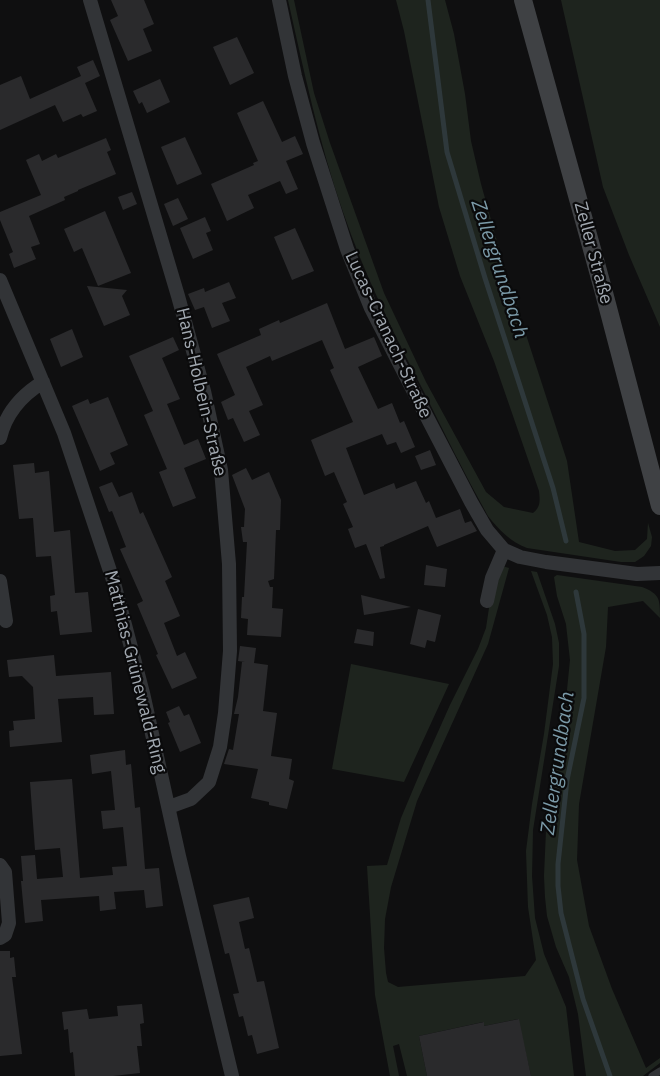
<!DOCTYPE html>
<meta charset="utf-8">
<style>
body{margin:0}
canvas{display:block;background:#0f0f10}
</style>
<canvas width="660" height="1076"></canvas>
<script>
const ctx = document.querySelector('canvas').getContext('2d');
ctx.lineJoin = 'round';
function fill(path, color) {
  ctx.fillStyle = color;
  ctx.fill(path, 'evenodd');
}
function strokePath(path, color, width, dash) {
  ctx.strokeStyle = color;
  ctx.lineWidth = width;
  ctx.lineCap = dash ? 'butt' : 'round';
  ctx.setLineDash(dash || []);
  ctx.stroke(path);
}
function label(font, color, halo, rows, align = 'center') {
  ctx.font = font + ' "IBM Plex Sans",sans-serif';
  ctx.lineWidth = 4.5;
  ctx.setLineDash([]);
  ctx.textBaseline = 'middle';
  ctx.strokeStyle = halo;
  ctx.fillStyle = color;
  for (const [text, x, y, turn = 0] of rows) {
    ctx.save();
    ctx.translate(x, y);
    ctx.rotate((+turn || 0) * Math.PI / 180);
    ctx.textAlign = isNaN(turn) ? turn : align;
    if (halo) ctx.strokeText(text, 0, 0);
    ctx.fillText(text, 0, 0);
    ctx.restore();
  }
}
const green = new Path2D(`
 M288 0H294L314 93 330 143 384 293 426 382 486 492 504 507 533 513C541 507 540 500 539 491L494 361 460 276 439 207 404 31 396 0H445L454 34 465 94 471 141 481 184 505 270 567 461 579 542 615 551 635 550 647 539 648 523 652 537 651 546 644 556 635 562H621L527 548C511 542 499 530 488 516 465 475 444 432 423 390 393 332 364 274 343 212 319 143 304 71 288 0Z
 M561 0H660V327L629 255 603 187Z
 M502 566 509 568 488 644 417 801 391 887 385 919 384 948 386 973 388 982 398 987 525 976 536 960 528 907 526 851 532 804 544 734 553 664 552 637 547 615 531 571 537 572 555 624 559 643V666L533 830 532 876 535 918 544 954 566 1007 574 1076H531L518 1019 484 1026 483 1022 419 1036 427 1076H407L399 1044 393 1046 399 1076H390L375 995 367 866 387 865 401 818 425 761 450 705 478 649 486 628 492 588Z
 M557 575 642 587C660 594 660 599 660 618L643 601 608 607 606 647 579 804 577 860 589 926 612 989 646 1068 660 1058V1063L643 1076H586L578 1014 569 977 556 947 547 916 545 897 544 876 546 831 565 710 570 660 566 624 557 596 554 577Z
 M351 664 449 684 404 782 332 769Z`);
const stream = new Path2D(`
 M428 0 447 152 485 278 553 488 566 541
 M576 592 584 634V698L567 780 558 864V886L561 913 583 999 610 1076`);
const building = new Path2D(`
 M111 0H144L154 24 143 29 152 51 128 61 110 20 118 16Z
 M237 37 254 73 230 85 213 47Z
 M93 60 100 76 85 83 97 111 83 117 81 114 63 122 55 105 0 130V85L21 76 30 99 81 76 77 67Z
 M160 79 170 102 147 113 142 102 139 104 133 91Z
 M263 101 282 142 295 136 303 154 286 161 298 189 286 194 280 181 248 195 254 208 227 221 211 184 254 165 253 163 258 161 237 113Z
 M185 137 202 174 177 185 161 147Z
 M106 138 111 150 107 152 116 174 78 190V191L64 197 65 200 29 216 40 244 31 247 36 259 14 268 9 254 13 252 0 220V212L41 195 26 160 39 154 42 161 56 154 58 158Z
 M132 192 137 204 123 210 118 197Z
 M178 198 188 219 173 226 164 204Z
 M105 211 131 273 98 286 82 248 74 252 64 229Z
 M205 217 211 231 206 233 213 250 193 259 180 228Z
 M295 228 314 271 292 280 274 237Z
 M229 282 236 298 222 303 230 321 212 328 204 307 195 310 188 294 204 288 205 292Z
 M87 286 127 290 122 296 130 315 104 326Z
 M327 303 345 349 374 337 382 356 358 367 378 409 392 403 400 423 404 421 415 447 401 453 396 442 387 445 382 434 346 448 364 495 394 483 396 489 416 481 426 503 429 501 436 518 460 509 465 523 471 521 477 531 437 547 428 526 384 545V546L380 547 385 578 380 579 366 544 355 548 348 529 353 527 343 504 347 502 334 472 325 476 311 440 353 422 330 370 334 368 322 340 272 361 270 356 246 367 263 405 249 411 260 435 244 442 233 418 228 420 221 402 235 395 217 354 261 335 259 329 279 320 280 323Z
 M72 329 83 357 61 367 50 339Z
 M173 337 179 350 162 358 180 399 167 404 184 445 198 439 206 459 184 468 196 498 173 507 159 472 167 469 144 415 153 411 129 356Z
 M108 397 128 445 110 453 115 464 100 471 72 406 88 399 90 404Z
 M430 450 436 465 421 470 415 456Z
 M34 463 35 473 49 471 54 532 70 530 75 593 88 592 92 632 60 635 57 611 51 612 50 596 55 595 51 556 36 557 33 518 19 519 13 465Z
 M246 468 252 480 269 472 281 500 280 530H276L274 579 268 581 270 587H273L272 608 283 609 281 637 247 635 248 619 241 618 242 597H244L247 542H243L241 527H244L245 509 232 475Z
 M112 482 119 497 132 492 140 514 143 512 172 577 165 581 180 616 164 623 177 656 185 652 197 678 172 689 156 655 158 654 137 604 143 601 120 549 126 547 112 511 109 512 99 487Z
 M426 565 447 569 445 587 424 585Z
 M361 595 411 607 364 615Z
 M418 609 441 615 435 642 427 640 425 648 410 644Z
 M357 629 374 632 373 646 354 643Z
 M240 646 256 648 254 663 268 665 263 711 277 713 271 756 292 759 289 779 294 781 287 809 269 805V802L251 798 258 769 224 764 229 749 233 750 239 714H234L238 697 242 662H245L238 661Z
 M54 655 56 676 111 672 114 714 94 715 93 697 58 699 62 742 10 747 9 731 14 730 13 721 35 719 33 687 22 676 9 677 7 660Z
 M179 706 184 716 189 714 201 743 180 752 168 723 170 722 166 712Z
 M125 750 126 765 131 764 135 808 140 807 145 869 159 868 163 906 146 908 144 890 114 892 116 909 100 911 99 896 41 900 43 921 25 923 21 881H23L21 856 35 855 37 879 63 877 60 848 35 850 30 782 72 779 80 878 113 875 112 867 127 866 123 827 103 829 101 811 115 810 111 771 92 774 90 755Z
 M249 897 254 918 239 922 245 949 249 948 257 982 264 981 279 1048 257 1054 252 1035 248 1036 243 1016 239 1017 233 994 239 993 229 953 225 954 213 905Z
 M0 951H10V958L14 957 16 977H12L22 1054 0 1056Z
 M142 1004 144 1023 140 1024 142 1046H137L140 1073 113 1076H75L73 1052 70 1053 68 1029 64 1030 62 1012 87 1009 89 1019 118 1016 117 1006Z
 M519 1019 531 1076H427L419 1036 484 1022V1026Z`);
const lane = new Path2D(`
 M652 1076 660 1071`);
const street = new Path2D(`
 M90 0 178 296 204 391 221 470 229 564 230 651 225 713 220 747 209 782 191 799 169 807
 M279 0 295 76 313 143 347 249 371 308 414 392 471 502 487 530 504 550 520 557 546 562 637 574 660 573
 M0 280 64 433 114 583 143 693 179 856 232 1076
 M0 438C6 412 22 395 43 382
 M0 581 6 621
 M487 601 492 578 504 550
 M0 865 5 872 9 923 5 935 0 938`);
const secondary = new Path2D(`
 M523 0 603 289 660 506`);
const streetNames = [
 ["Zeller Straße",593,253,75],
 ["Lucas-Cranach-Straße",388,335,65],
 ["Hans-Holbein-Straße",201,392,77],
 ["Matthias-Grünewald-Ring",135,672,76]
];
const waterNames = [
 ["Zellergrundbach",499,269,72],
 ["Zellergrundbach",558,763,-82]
];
fill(green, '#1e241e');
strokePath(stream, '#2e383b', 5);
fill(building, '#2a2a2c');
strokePath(lane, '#323437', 7);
strokePath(street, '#323437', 14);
strokePath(secondary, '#3f4144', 18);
label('18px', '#a1a8b0', '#0a0a0b', streetNames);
label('italic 20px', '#7b9aa8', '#0a0a0b', waterNames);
</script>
